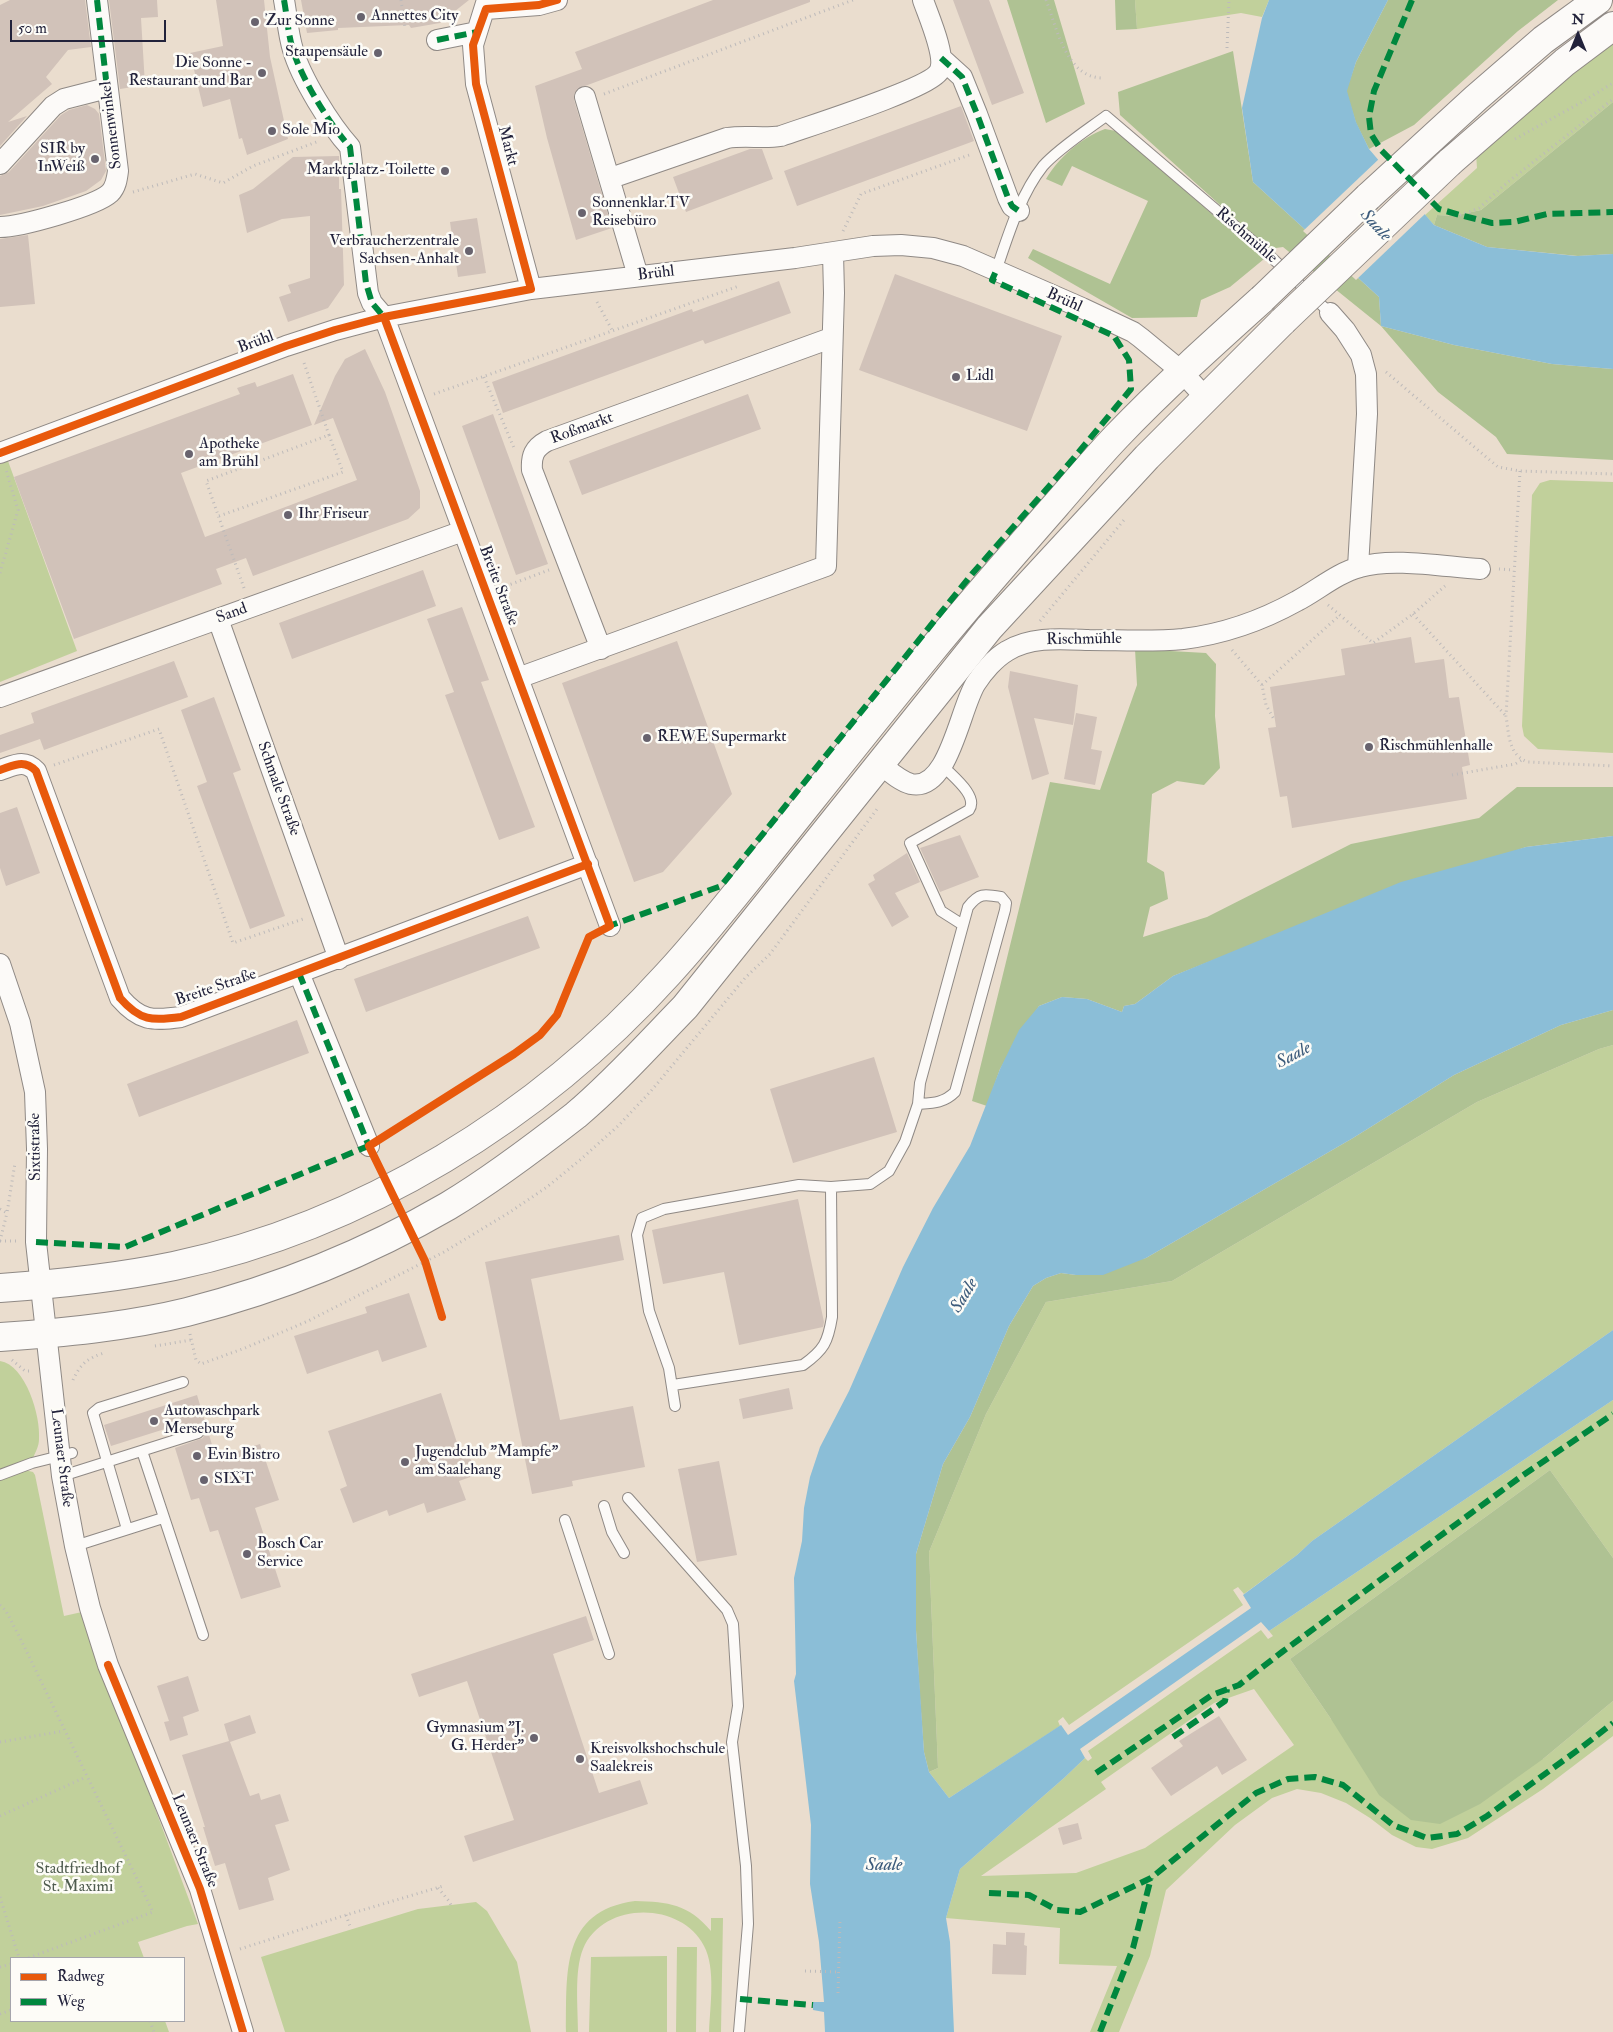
<!DOCTYPE html>
<meta charset="utf-8">
<style>
body{margin:0}
#map{position:relative;width:1613px;height:2032px;overflow:hidden;background:#eaddce;font-family:"IM FELL Double Pica",serif}
canvas{display:block}
.legend{position:absolute;left:10px;top:1957px;width:175px;height:65px;box-sizing:border-box;background:#fdfcf7;border:1px solid #a5a5ac;margin:0;padding:6px 9px;list-style:none;font-size:15px;color:#22223b}
.legend li{display:flex;align-items:center;gap:10px;height:25px}
.legend b{width:25px;border:1px solid #a5a5ac}
.north{position:absolute;left:1553px;top:10px;width:50px;height:50px;-webkit-text-stroke:4px #fdfcf7;paint-order:stroke;rotate:0deg;font-size:14px;font-weight:700;line-height:20px;text-align:center;color:#22223b}
.north::after{content:'';display:block;margin:auto;width:18px;height:22px;background:#22223b;clip-path:polygon(50% 0,100% 100%,50% 72%,0 100%)}
.scale{position:absolute;left:10px;top:20px;width:156px;height:22px;box-sizing:border-box;border:2px solid #22223b;border-top:0;padding-left:6px;font-size:15px;line-height:18px;white-space:nowrap;color:#22223b;-webkit-text-stroke:4px #fdfcf7;paint-order:stroke}
</style>
<div id="map">
<canvas width="1613" height="2032"></canvas>
<ul class="legend">
<li><b style="height:6px;background:#e8590c"></b>Radweg</li>
<li><b style="height:6px;background:#00873e"></b>Weg</li>
</ul>
<div class="north">N</div>
<div class="scale">50 m</div>
</div>
<script>
const ctx = document.querySelector('canvas').getContext('2d');
ctx.lineJoin = 'round';
function fill(path, color) {
  ctx.fillStyle = color;
  ctx.fill(path, 'evenodd');
}
function strokePath(path, color, width, dash) {
  ctx.strokeStyle = color;
  ctx.lineWidth = width;
  ctx.lineCap = dash ? 'butt' : 'round';
  ctx.setLineDash(dash || []);
  ctx.stroke(path);
}
function label(font, color, halo, rows, align = 'center') {
  ctx.font = font + ' "IM FELL Double Pica",serif';
  ctx.lineWidth = 5;
  ctx.setLineDash([]);
  ctx.textBaseline = 'middle';
  ctx.strokeStyle = halo;
  ctx.fillStyle = color;
  for (const [text, x, y, turn = 0] of rows) {
    ctx.save();
    ctx.translate(x, y);
    ctx.rotate((+turn || 0) * Math.PI / 180);
    ctx.textAlign = isNaN(turn) ? turn : align;
    if (halo) ctx.strokeText(text, 0, 0);
    ctx.fillText(text, 0, 0);
    ctx.restore();
  }
}
const green = new Path2D(`
 M1135 0H1269L1262 17 1241 13 1137 29Z
 M1613 40V102L1481 210 1453 216 1437 215 1434 225 1425 215 1477 168 1476 154 1593 54Z
 M8 461 77 651 0 682V464Z
 M1550 480 1613 482V753L1538 749 1524 736 1522 726 1532 495 1540 483Z
 M1613 1045V1330L1312 1541 1297 1555 1244 1594 1238 1587 1233 1590 1243 1605 1069 1725 1063 1717 1058 1721 1060 1726 949 1798 929 1772 938 1768 929 1552 986 1414 1046 1302 1172 1281 1477 1102 1599 1049Z
 M0 1361C26 1365 41 1417 39 1439 39 1446 36 1451 33 1458L0 1470Z
 M1613 1400V1558L1550 1470 1290 1659 1331 1719 1543 1759 1613 1701V1736L1543 1789 1468 1838 1432 1849 1416 1847 1392 1835 1370 1818 1346 1803 1321 1793 1297 1789 1272 1798 1235 1825 1166 1890 1150 1956 1119 2032H1090L1117 1966 1059 1964 1060 1928 946 1918 960 1869 1064 1778 1085 1758 1088 1761 1092 1758 1088 1751 1261 1630 1268 1639 1273 1636 1269 1631ZM1254 1689 1294 1745 1145 1848 1076 1873 981 1876 1106 1789 1101 1782 1214 1703Z
 M25 1470 33 1472 35 1475 64 1616 82 1612 198 1924 187 1926 138 1942 144 1958H11V2021H165L169 2032H0V1479Z
 M635 1901C669 1902 688 1904 711 1931V1918H723L721 2032H709C710 2007 716 1968 704 1946 681 1901 603 1901 583 1949 574 1971 578 2008 578 2032H566C567 1973 560 1911 635 1901Z
 M476 1902 487 1911 517 1962 531 2032H285L261 1957 418 1909Z
 M677 1947H697L696 2032H676Z
 M667 1956V2032H589L591 1957Z`);
const forest = new Path2D(`
 M1007 0H1054L1085 104 1046 123Z
 M1115 0H1135L1137 29 1116 30Z
 M1388 0H1558L1518 31 1414 125 1369 149 1356 123 1346 91 1356 62Z
 M1233 51 1253 182 1379 297 1381 326 1454 345 1552 364 1613 369V460L1507 454 1496 437 1438 392 1381 326 1283 247 1269 249 1120 115 1118 92Z
 M1613 102V254L1578 256 1487 247 1434 225 1437 215 1453 216 1481 210Z
 M1105 129 1116 131 1264 259 1230 287 1201 300 1197 317 1132 318 1028 258 1033 249 1110 284 1148 201 1072 166 1062 186 1046 179C1059 157 1081 138 1105 129Z
 M1135 649 1206 653 1216 664 1215 716 1220 768 1204 785 1177 781 1152 794 1147 862 1164 872 1168 899 1150 907 1143 937 1207 917 1351 844 1479 818 1517 787H1613V836L1526 847 1264 940 1173 976 1135 1004 1124 1006 1122 1012 1087 999 1062 997 1039 1006 1000 1069 987 1106 972 1101 1050 782 1100 790 1137 685Z
 M1613 1010V1045L1599 1049 1477 1102 1172 1281 1046 1302 986 1414 929 1552 938 1768 929 1772 924 1752 920 1698 916 1630V1554L943 1464 970 1417 1009 1326 1033 1286 1046 1278 1061 1273 1076 1275 1146 1258 1353 1138 1454 1075 1561 1025Z
 M1550 1470 1613 1558V1701L1543 1759 1480 1804 1440 1824 1411 1820 1379 1795 1331 1719 1290 1659Z`);
const water = new Path2D(`
 M1269 0H1388L1356 62 1347 91 1356 122 1369 149 1434 225 1487 247 1576 256 1613 254V369L1552 364 1454 345 1381 326 1379 297 1253 182 1242 108 1262 18Z
 M1613 836V1010L1561 1025 1454 1075 1353 1138 1146 1258 1103 1275H1076L1061 1273 1046 1278 1033 1286 1009 1326 970 1417 943 1464 916 1554V1630L924 1752 929 1772 949 1798 1061 1725 1068 1735 1251 1608 1243 1595 1297 1555 1312 1541 1613 1330V1400L1269 1631 1261 1622 1080 1749 1085 1758 1064 1778 960 1869 946 1918 950 1942 954 2032H825L824 2012 813 2010V2002H824L819 1942 810 1884 811 1825 794 1681 796 1674 794 1578 802 1541 804 1508 810 1477 820 1447 849 1391 903 1267 933 1208 970 1146 1000 1069 1019 1030 1039 1006 1062 997 1087 999 1122 1012 1124 1006 1135 1004 1173 976 1401 882 1526 847Z`);
const pier = new Path2D(`
 M1380 158 1426 213 1356 280 1303 231Z`);
const building = new Path2D(`
 M10 0H85L91 47 68 50 46 77 52 84 8 122 27 116 0 146V5Z
 M109 0H157L158 17 141 18 145 85 120 89Z
 M216 0H264L270 57 288 139 247 155 242 138 239 139 230 99 203 107 190 53 223 46Z
 M301 0H469L440 23 411 28 409 25 338 28V30L307 33Z
 M713 0H810V2L577 89 574 94V100L612 228 576 240 547 138 535 86 582 69 575 52Z
 M953 0H989L1024 93 992 105Z
 M87 105 95 109 99 114 106 171 101 180 86 191 43 206 0 215V176L9 172 61 115 69 110Z
 M961 106 974 141 797 206 784 171Z
 M750 149H762L773 179 686 212 673 177Z
 M339 156V189H341L344 285 328 308 288 322 279 297 291 293 288 285 310 278V216L282 219 247 233 239 195 253 189 293 157Z
 M477 218 486 273 458 277 450 222Z
 M28 235 35 304 0 307V239Z
 M895 274 1062 336 1027 431 859 370Z
 M779 281 791 313 705 344 703 340 503 413 492 382 692 309 693 312Z
 M365 349 385 392 420 491V508L408 519 253 576 246 558 216 569 222 584 74 639 14 477 240 394 237 388 255 382 257 387 293 374 312 425 181 473 205 537 235 526 357 480 333 418 314 425 335 376 345 359Z
 M748 394 761 429 582 495 569 461Z
 M493 414 548 564 516 575 462 426Z
 M423 570 436 606 292 659 279 623Z
 M462 607 489 680 481 682 535 827 499 840 445 695 454 692 427 619Z
 M1411 637 1415 663 1444 659 1449 698 1459 697 1470 765 1462 767 1467 799 1292 828 1287 796 1280 797 1268 728 1276 727 1270 687 1345 675 1341 649Z
 M677 641 732 794 663 872 634 882 562 683Z
 M174 661 188 697 44 750 40 739 0 753V735L34 723 31 713Z
 M1010 671 1078 685 1073 725 1034 718 1049 774 1032 780 1008 687Z
 M214 697 241 770 233 773 285 916 250 929 197 786 207 782 181 710Z
 M1076 713 1097 717 1091 749 1102 751 1095 785 1064 779Z
 M17 807 40 873 6 886 0 868V813Z
 M960 835 979 877 940 892 920 848Z
 M907 853 920 882 895 893 909 917 892 927 868 884 875 880 873 875Z
 M528 916 540 948 366 1012 354 979Z
 M297 1020 309 1053 139 1117 127 1084Z
 M874 1057 897 1132 793 1163 770 1089Z
 M798 1199 824 1322 823 1327 739 1345 724 1272 663 1284 652 1230Z
 M619 1235 624 1260 531 1279 560 1420 633 1406 645 1467 572 1481 573 1486 532 1494 485 1262Z
 M409 1293 427 1347 382 1362 378 1350 307 1374 294 1336 367 1313 365 1307Z
 M789 1388 793 1409 743 1419 739 1399Z
 M441 1393 459 1449 466 1446 476 1475 459 1481 466 1500 427 1513 424 1503 389 1516 387 1510 353 1523 340 1489 347 1486 328 1431Z
 M197 1395 216 1458 260 1444 279 1500 255 1508 281 1587 241 1599 218 1530 210 1532 199 1498 191 1500 175 1448 203 1438 205 1431 202 1428 196 1426 170 1435 168 1428 111 1446 104 1425Z
 M719 1461 737 1555 697 1562 678 1469Z
 M586 1616 594 1640 553 1654 599 1793 640 1780 648 1804 473 1862 464 1836 514 1820 467 1681 419 1697 411 1674Z
 M188 1676 199 1711 180 1718 183 1717 188 1735 170 1741 164 1722 169 1721 157 1686Z
 M250 1715 256 1733 230 1742 250 1796 259 1793 261 1800 280 1794 289 1821 275 1825 290 1870 268 1878 274 1900 239 1910 225 1863 215 1866 203 1827H205L182 1755 229 1741 224 1724Z
 M1219 1716 1247 1760 1222 1775 1217 1766 1171 1796 1151 1768 1183 1746 1179 1741Z
 M1078 1823 1082 1839 1063 1845 1058 1828Z
 M1006 1932 1025 1933 1024 1945 1027 1946 1026 1975 992 1974 993 1944 1006 1945Z`);
const path = new Path2D(`
 M401 0 405 27
 M1046 0C1057 28 1066 78 1103 78
 M1227 48 1229 0
 M604 94 853 0
 M1515 139 1582 102 1613 83
 M133 192 195 174 223 183 253 166 319 141
 M1460 215 1479 208 1508 182 1613 99
 M843 231 861 194 972 154
 M597 302 612 330
 M1386 372 1498 467 1520 471 1613 474
 M484 377 514 448
 M434 394 739 286
 M1520 471 1506 716C1509 734 1508 755 1528 762L1613 766
 M219 516 343 472 329 435
 M1499 569 1514 570
 M0 573 18 510 6 470
 M506 586 549 570
 M244 588 206 481 329 435 303 360
 M1328 605 1373 643 1413 614 1445 586
 M1413 614 1506 716
 M1040 621 1124 520
 M1232 650 1262 685 1266 705 1275 721
 M1262 685 1340 615
 M54 765 159 729 233 943 303 919
 M1452 775 1515 764 1522 760
 M0 1209 7 1213 15 1163
 M0 1241H16
 M0 1241 7 1213
 M190 1334 196 1360 201 1364 245 1348 308 1321 444 1252 510 1212 547 1187 580 1160 618 1126 651 1091 745 978 770 954 877 809
 M155 1346 191 1340
 M12 1360 25 1371H30
 M73 1380C80 1364 88 1358 104 1353
 M0 1605 6 1611 20 1638 153 1912 28 1958
 M0 1742 64 1731
 M0 1816 86 1777
 M438 1888 449 1901 451 1905
 M0 1897 19 1958
 M346 1915 351 1929
 M240 1949 346 1915 443 1886
 M0 1967 11 1964
 M805 1971 839 1972
 M838 1993 840 1919
 M0 2014 11 2010
 M150 2021 154 2032`);
const lane = new Path2D(`
 M996 271C1008 236 1020 195 1043 166 1058 149 1087 130 1106 116L1269 255 1330 313
 M943 766C952 776 979 796 969 810L910 843 941 911 963 925
 M673 1385 803 1365C824 1350 828 1342 832 1317L831 1187
 M675 1406 669 1368 649 1311 637 1235 642 1218 664 1209 799 1185 831 1187 870 1184 889 1171 905 1142 918 1104 920 1083 968 907C979 893 984 894 1001 897L1006 903 1005 910 955 1092C944 1103 933 1103 918 1104
 M142 1451 203 1635
 M0 1475 32 1463 72 1453
 M62 1476 198 1433
 M628 1498 727 1610 733 1624 738 1706 732 1742 746 1866 748 1924 739 2032
 M604 1506 612 1532 624 1553
 M565 1520 609 1654
 M127 1529 93 1413 99 1408 183 1382
 M75 1546 163 1518`);
const street = new Path2D(`
 M284 0C287 16 288 34 293 50 301 78 330 125 350 147L368 293 372 303 384 317 610 926
 M487 0 473 45 476 84 531 289
 M486 9 539 5 557 0
 M437 40 477 32
 M941 58 962 77 977 114 1008 198 1012 206 1019 211
 M585 97 638 276
 M0 164 53 106 64 99 107 88
 M611 178 727 138C746 135 763 139 781 136 806 127 932 88 940 70 946 55 928 15 923 0
 M0 227C20 227 96 206 110 193 116 187 117 179 118 171L97 0
 M1330 313 1345 330 1361 355 1366 374 1367 414 1358 567
 M0 453 286 346 335 330 384 317 531 289 795 258 873 246 901 245 933 248 963 256 1082 308 1133 332 1141 338 1181 371 1205 397
 M218 619 339 959
 M601 649 532 470C531 456 534 448 547 441L831 338
 M518 678 826 566 834 293 833 253
 M0 697 463 531
 M879 763C888 770 899 781 911 784 949 792 960 707 976 683 983 672 995 658 1007 651 1031 636 1062 639 1089 640 1120 640 1152 642 1183 639 1224 634 1261 621 1297 601 1318 590 1337 573 1360 567 1392 557 1446 567 1480 569
 M0 770C15 765 24 759 36 771L120 998C140 1021 152 1021 181 1017L588 864
 M0 964 20 1023 35 1092 37 1149 36 1242 62 1476 75 1546 90 1608 108 1665 200 1889 243 2032
 M299 973 369 1146`);
const primary = new Path2D(`
 M1450 162 1565 62 1613 26
 M1368 197 1476 98 1543 40 1598 0
 M0 1288C58 1284 116 1278 174 1266 363 1226 539 1117 668 974 702 937 733 898 764 859 820 789 875 719 931 651 972 601 1014 553 1056 505 1076 482 1096 458 1117 436 1163 388 1212 344 1262 299
 M0 1337C62 1333 126 1327 187 1312 277 1289 367 1253 448 1206 493 1179 535 1147 576 1115 615 1082 649 1044 685 1007L989 628 1147 457 1283 321`);
const primaryBridge = new Path2D(`
 M1262 299 1368 197
 M1283 321 1450 162`);
const quiet = new Path2D(`
 M97 0 107 88
 M284 0C287 16 288 34 293 50 301 78 330 125 350 147L366 283 372 303 384 317
 M1412 0 1374 91 1369 117 1371 134 1381 150 1439 209 1460 215 1492 223 1514 222 1547 214 1613 212
 M437 40 477 32
 M941 58 962 77 977 114 1008 198 1012 206 1019 211
 M606 927 721 886 972 574 1073 459 1131 389 1129 360 1114 336 992 280 996 271
 M299 973 370 1149
 M36 1242 125 1247 373 1144
 M1173 1737 1225 1701 1227 1689
 M1096 1773 1212 1695 1239 1685 1282 1652 1519 1478 1613 1414
 M989 1893 1029 1895 1057 1910 1080 1912 1151 1878 1256 1793 1288 1779 1315 1777 1343 1785 1393 1825 1427 1838 1457 1834 1487 1816 1582 1747 1613 1723
 M740 1999 813 2005
 M1100 2032 1133 1948 1151 1878`);
const cycleway = new Path2D(`
 M384 317 610 926 589 937 557 1015 540 1035 514 1054 369 1146 425 1261 442 1317
 M0 453 286 346 335 330 384 317 531 289 476 84 473 45 486 9 539 5 557 0
 M0 770C15 765 24 759 36 771L120 998C140 1021 152 1021 181 1017L588 864
 M108 1665 200 1889 243 2032`);
const markers = [
 [361,17,5,"#68636e"],
 [255,22,5,"#68636e"],
 [378,53,5,"#68636e"],
 [262,73,5,"#68636e"],
 [272,131,5,"#68636e"],
 [95,159,5,"#68636e"],
 [445,171,5,"#68636e"],
 [582,213,5,"#68636e"],
 [469,251,5,"#68636e"],
 [956,377,5,"#68636e"],
 [189,454,5,"#68636e"],
 [288,515,5,"#68636e"],
 [647,738,5,"#68636e"],
 [1369,747,5,"#68636e"],
 [154,1421,5,"#68636e"],
 [197,1456,5,"#68636e"],
 [405,1462,5,"#68636e"],
 [204,1480,5,"#68636e"],
 [247,1554,5,"#68636e"],
 [534,1738,5,"#68636e"],
 [580,1759,5,"#68636e"]
];
const poiNames = [
 ["Annettes City",371,17],
 ["Zur Sonne",265,22],
 ["Staupensäule",368,53,"right"],
 ["Die Sonne -",252,64,"right"],
 ["Restaurant und Bar",252,82,"right"],
 ["Sole Mio",282,131],
 ["SIR by",85,150,"right"],
 ["InWeiß",85,168,"right"],
 ["Marktplatz-Toilette",435,171,"right"],
 ["Sonnenklar.TV",592,204],
 ["Reisebüro",592,222],
 ["Verbraucherzentrale",459,242,"right"],
 ["Sachsen-Anhalt",459,260,"right"],
 ["Lidl",966,377],
 ["Apotheke",199,445],
 ["am Brühl",199,463],
 ["Ihr Friseur",298,515],
 ["REWE Supermarkt",657,738],
 ["Rischmühlenhalle",1379,747],
 ["Autowaschpark",164,1412],
 ["Merseburg",164,1430],
 ["Jugendclub \"Mampfe\"",415,1453],
 ["am Saalehang",415,1471],
 ["Evin Bistro",207,1456],
 ["SIXT",214,1480],
 ["Bosch Car",257,1545],
 ["Service",257,1563],
 ["Gymnasium \"J.",524,1729,"right"],
 ["G. Herder\"",524,1747,"right"],
 ["Kreisvolkshochschule",590,1750],
 ["Saalekreis",590,1768]
];
const streetNames = [
 ["Sonnenwinkel",112,125,-97],
 ["Markt",507,146,75],
 ["Rischmühle",1246,236,41],
 ["Brühl",656,274,-7],
 ["Brühl",1064,301,24],
 ["Brühl",256,343,-21],
 ["Roßmarkt",582,429,-20],
 ["Breite Straße",498,586,69],
 ["Sand",232,614,-20],
 ["Rischmühle",1084,640,-1],
 ["Schmale Straße",278,789,70],
 ["Breite Straße",216,988,-19],
 ["Sixtistraße",36,1147,-91],
 ["Leunaer Straße",61,1458,83],
 ["Leunaer Straße",194,1841,68]
];
const parkNames = [
 ["Stadtfriedhof",78,1870],
 ["St. Maximi",78,1888]
];
const waterNames = [
 ["Saale",1375,226,47],
 ["Saale",1294,1056,-28],
 ["Saale",965,1296,-59],
 ["Saale",884,1866]
];
fill(green, '#c1d09b');
fill(forest, '#afc293');
fill(water, '#8bbed7');
fill(pier, '#eaddce');
fill(building, '#d1c2b9');
strokePath(lane, '#8f8985', 12);
strokePath(street, '#8f8985', 22);
strokePath(primary, '#8f8985', 30);
strokePath(path, '#bdbaba', 3, [1, 4]);
strokePath(lane, '#fcfaf8', 10);
strokePath(street, '#fcfaf8', 20);
strokePath(primary, '#fcfaf8', 28);
strokePath(primaryBridge, '#8f8985', 30, []);
strokePath(primaryBridge, '#fcfaf8', 28);
strokePath(quiet, '#00873e', 6, [12, 6]);
strokePath(cycleway, '#e8590c', 8);
for (const [x, y, r, color] of markers) {
  const dot = new Path2D();
  dot.arc(x, y, r, 0, 2 * Math.PI);
  ctx.fillStyle = color;
  ctx.fill(dot);
  strokePath(dot, '#fdfcf7', 2);
}
label('16px', '#22223b', '#fdfcf7', poiNames, 'left');
label('16px', '#22223b', '#fdfcf7', streetNames);
label('16px', '#4e5b4e', '#fdfcf7', parkNames);
label('italic 18px', '#3c5b7b', '#fdfcf7', waterNames);
</script>
